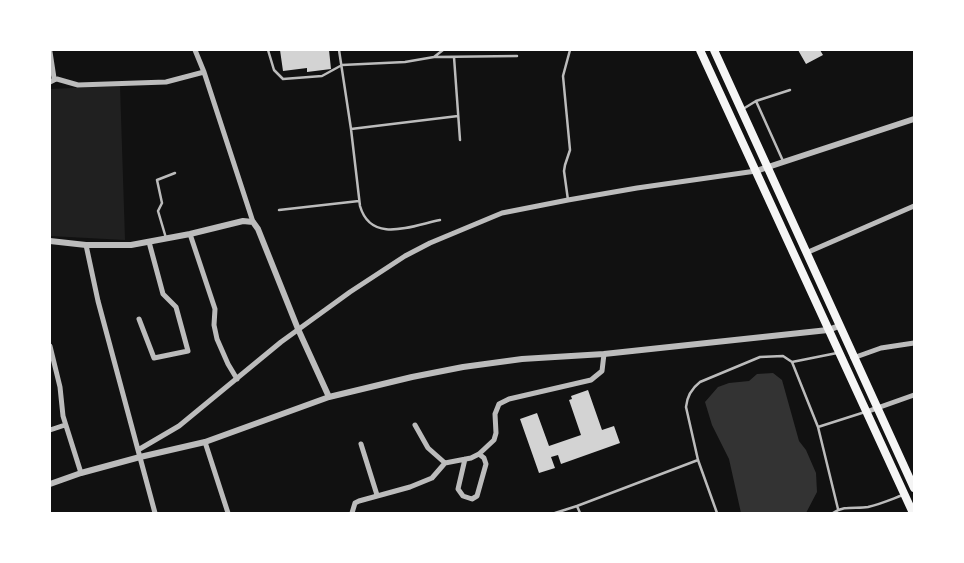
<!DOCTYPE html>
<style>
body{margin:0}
#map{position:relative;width:964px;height:563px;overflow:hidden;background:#111;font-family:"Varela Round",sans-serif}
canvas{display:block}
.frame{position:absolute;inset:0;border:51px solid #fff;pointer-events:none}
</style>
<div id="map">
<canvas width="964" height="563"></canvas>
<div class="frame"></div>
</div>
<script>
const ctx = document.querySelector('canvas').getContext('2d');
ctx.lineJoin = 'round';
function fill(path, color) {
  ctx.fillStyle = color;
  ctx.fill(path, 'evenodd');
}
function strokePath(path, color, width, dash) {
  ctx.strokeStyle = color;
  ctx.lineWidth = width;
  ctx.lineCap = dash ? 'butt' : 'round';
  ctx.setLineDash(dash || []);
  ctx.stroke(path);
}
const green = new Path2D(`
 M120 86 125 240 50 236V89Z`);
const water = new Path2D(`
 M773 373 782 380 799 441 806 450 816 473 817 492 806 513H741L729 459 712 425 705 402 718 387 729 383 749 381 757 374Z`);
const building = new Path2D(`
 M280 50H329L331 69 307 72V68L283 71Z
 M798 50H820L823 55 806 64Z
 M588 390 602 430 614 426 620 443 561 464 558 455 551 457 555 468 539 473 520 419 537 413 549 446 581 435 569 400 572 399 571 396Z`);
const service = new Path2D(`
 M268 50 274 70 283 79 322 76 342 65 405 62 434 57 443 50
 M339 50 351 129 360 206C371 244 411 226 440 220
 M434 57 517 56
 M454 57 460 140
 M756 101 783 161
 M743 109 756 101 790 90
 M351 129 458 116
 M568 200 564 171 565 165 570 150 563 76 570 50
 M279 210 359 201
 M166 238 158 211 162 203 157 180 175 173
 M792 362 837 353
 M818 427 838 509
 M555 513 577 506
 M580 513 577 506 698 460
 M717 513 698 460 686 407C687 396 691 389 700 382L760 357 783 356 792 362 818 427 865 412
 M833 513C844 505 856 509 868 507 881 504 892 499 903 495`);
const minor = new Path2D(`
 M195 50 204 72 253 222
 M50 52 54 78V80L50 82
 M54 80 57 79 78 85 166 82 204 72
 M190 234 215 309 214 325 217 339 228 364 237 379
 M86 245 98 301 138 450
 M806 253 914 206
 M139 319 154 358 188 351 176 307 163 294 149 242
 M50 346 60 387 63 416 81 473
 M853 358 881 348 914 343
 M866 412 914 395
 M415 425 428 448 445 463
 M50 430 65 425
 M205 442 228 513
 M361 444 377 495
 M465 459 458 489 463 496 472 499 477 496 486 464 484 458 479 454
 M155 513 138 450 179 426 281 342 350 292 405 256 430 243 502 213 568 200 637 188 756 171
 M352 513 355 503 359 501 410 487 432 478 445 463 471 458 479 454 494 440 496 433 495 414 499 404 509 399 591 380 602 371 604 354`);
const tertiary = new Path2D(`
 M756 171 914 119
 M50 241 86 245H131L190 234 243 221 253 222 258 229 298 329 329 397
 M50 484 81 473 140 457 205 442 329 397 412 377 463 367 522 359 604 354 828 330 839 326`);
const primary = new Path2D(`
 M700 50 913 513
 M714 50 914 488`);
fill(green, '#202020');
fill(water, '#333');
fill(building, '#d3d3d3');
strokePath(service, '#bcbcbc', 2.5);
strokePath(minor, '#bcbcbc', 5);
strokePath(tertiary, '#bcbcbc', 6);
strokePath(primary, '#f5f5f5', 8);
</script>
